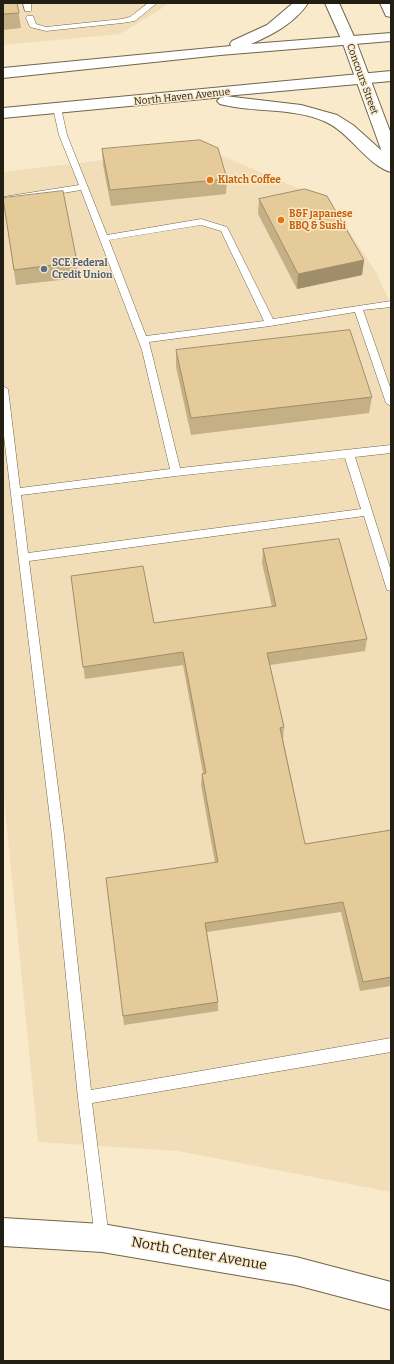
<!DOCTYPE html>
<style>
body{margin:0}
#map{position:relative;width:394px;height:1364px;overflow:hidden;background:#f9eacc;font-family:Bitter,serif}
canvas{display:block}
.frame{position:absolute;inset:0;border:4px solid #231e13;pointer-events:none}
</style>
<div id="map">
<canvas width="394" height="1364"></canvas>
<div class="frame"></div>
</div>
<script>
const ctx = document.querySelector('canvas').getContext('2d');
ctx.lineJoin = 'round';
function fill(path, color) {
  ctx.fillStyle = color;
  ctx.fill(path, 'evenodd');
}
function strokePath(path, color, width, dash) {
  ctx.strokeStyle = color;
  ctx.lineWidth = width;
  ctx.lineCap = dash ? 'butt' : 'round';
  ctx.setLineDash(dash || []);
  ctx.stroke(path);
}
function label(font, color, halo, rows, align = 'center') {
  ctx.font = font + ' Bitter,serif';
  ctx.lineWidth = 3;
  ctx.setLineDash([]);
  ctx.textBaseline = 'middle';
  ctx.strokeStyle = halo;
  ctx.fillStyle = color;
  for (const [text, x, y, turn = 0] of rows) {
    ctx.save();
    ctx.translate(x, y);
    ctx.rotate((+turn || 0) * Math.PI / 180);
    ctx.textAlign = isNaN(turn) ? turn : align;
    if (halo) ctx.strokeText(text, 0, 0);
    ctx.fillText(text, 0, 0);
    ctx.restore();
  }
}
const built = new Path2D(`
 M3 3H168L161 9 120 34 3 45Z
 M204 148 330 202 377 274 391 305V1192L178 1151 38 1142 3 788V172Z`);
const lane = new Path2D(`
 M23 3H31V11H25Z
 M148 3H157L135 21 122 23 46 31 30 27 26 18 27 16H33L36 24 46 27 122 19 130 17Z
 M54 106H60L61 108 67 135 107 235 201 219 227 227 273 319 391 301V307L363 310 391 390V406L386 403 355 312 270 326 149 342 180 468 391 445V453L355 457 391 571V591L387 590 386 587 364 516 29 561 64 835 91 1090 391 1038V1052L92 1103 109 1238 107 1243 102 1245 97 1243 95 1238 78 1098 52 835 3 428V386L8 389 20 488 170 469 142 350 81 190 3 203V197L79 185 59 135 53 108ZM201 225 221 231 264 321 146 336 109 240ZM345 458 361 509 28 553 21 495 176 476Z`);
const secondary = new Path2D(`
 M325 3H339L356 41 391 134V160L385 159 383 155 342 41Z
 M380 3H391V17L386 16Z
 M3 1218 102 1224 296 1257 391 1282V1310L296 1285 102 1252 3 1246Z`);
const primary = new Path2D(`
 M293 3H308C295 23 272 35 251 44L391 33V41L220 55 3 78V68L231 46 230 44 232 41 267 25Z
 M391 71V81L225 96 301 105 337 115 353 125 391 159V172C368 166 350 133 326 122 293 107 254 113 220 104L217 101 220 98 224 97 3 118V108Z`);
const wall = new Path2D(`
 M3 3H17L21 28 3 30Z
 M102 149 227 179 226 194 111 206 103 165Z
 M3 198 77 262 78 278 16 285Z
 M259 199 364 260 362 275 297 289 258 214Z
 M176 350 372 397 369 413 191 435 176 367Z
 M263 549 367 639 365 651 270 665 284 727 283 739 305 844 391 830V986L360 991 341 912 207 932 218 1002V1011L124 1025 123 1016 215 863 201 785 202 774 203 773 183 665 85 679 71 576 154 623 272 607 262 563Z`);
const shadedWall = new Path2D(`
 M364 260 362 275 297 289 298 274Z`);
const building = new Path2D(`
 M3 3H17L19 13 3 14Z
 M200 140 218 148 227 179 110 190 102 149Z
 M305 189 327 196 364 260 298 274 259 199Z
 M63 191 77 262 14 270 3 198Z
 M350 330 372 397 191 418 176 350Z
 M339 539 367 639 267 653 284 727 280 728 305 844 391 830V977L363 982 343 902 205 923 218 1002 123 1016 106 878 218 862 202 774 206 773 183 652 83 667 71 576 143 566 154 623 276 606 263 549Z`);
const markers = [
 [210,180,4,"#e8710a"],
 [281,220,4,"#e8710a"],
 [44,269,4,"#5c6f8a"]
];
const farStreetnames = [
 ["Concours Street",362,79,70],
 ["North Haven Avenue",182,97,-6]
];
const farFoodnames = [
 ["Klatch Coffee",218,180],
 ["B&F Japanese",289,214],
 ["BBQ & Sushi",289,226]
];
const farServicenames = [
 ["SCE Federal",52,263],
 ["Credit Union",52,275]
];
const nearStreetnames = [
 ["North Center Avenue",199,1254,10]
];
fill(built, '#f1deb9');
strokePath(lane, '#72654a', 1);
strokePath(secondary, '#72654a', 2);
strokePath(primary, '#72654a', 2);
fill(lane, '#fff');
fill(secondary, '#fff');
fill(primary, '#fff');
fill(wall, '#c5af84');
fill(shadedWall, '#a08e6b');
fill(building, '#e5cb99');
strokePath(building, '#a08e6b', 1);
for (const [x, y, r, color] of markers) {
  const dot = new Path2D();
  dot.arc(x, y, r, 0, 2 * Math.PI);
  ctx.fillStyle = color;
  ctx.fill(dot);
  strokePath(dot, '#f9eacc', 1.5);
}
label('10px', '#231e13', '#f9eacc', farStreetnames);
label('bold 10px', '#c56008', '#f9eacc', farFoodnames, 'left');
label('bold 10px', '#4e5e75', '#f9eacc', farServicenames, 'left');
label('14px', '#231e13', '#f9eacc', nearStreetnames);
</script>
